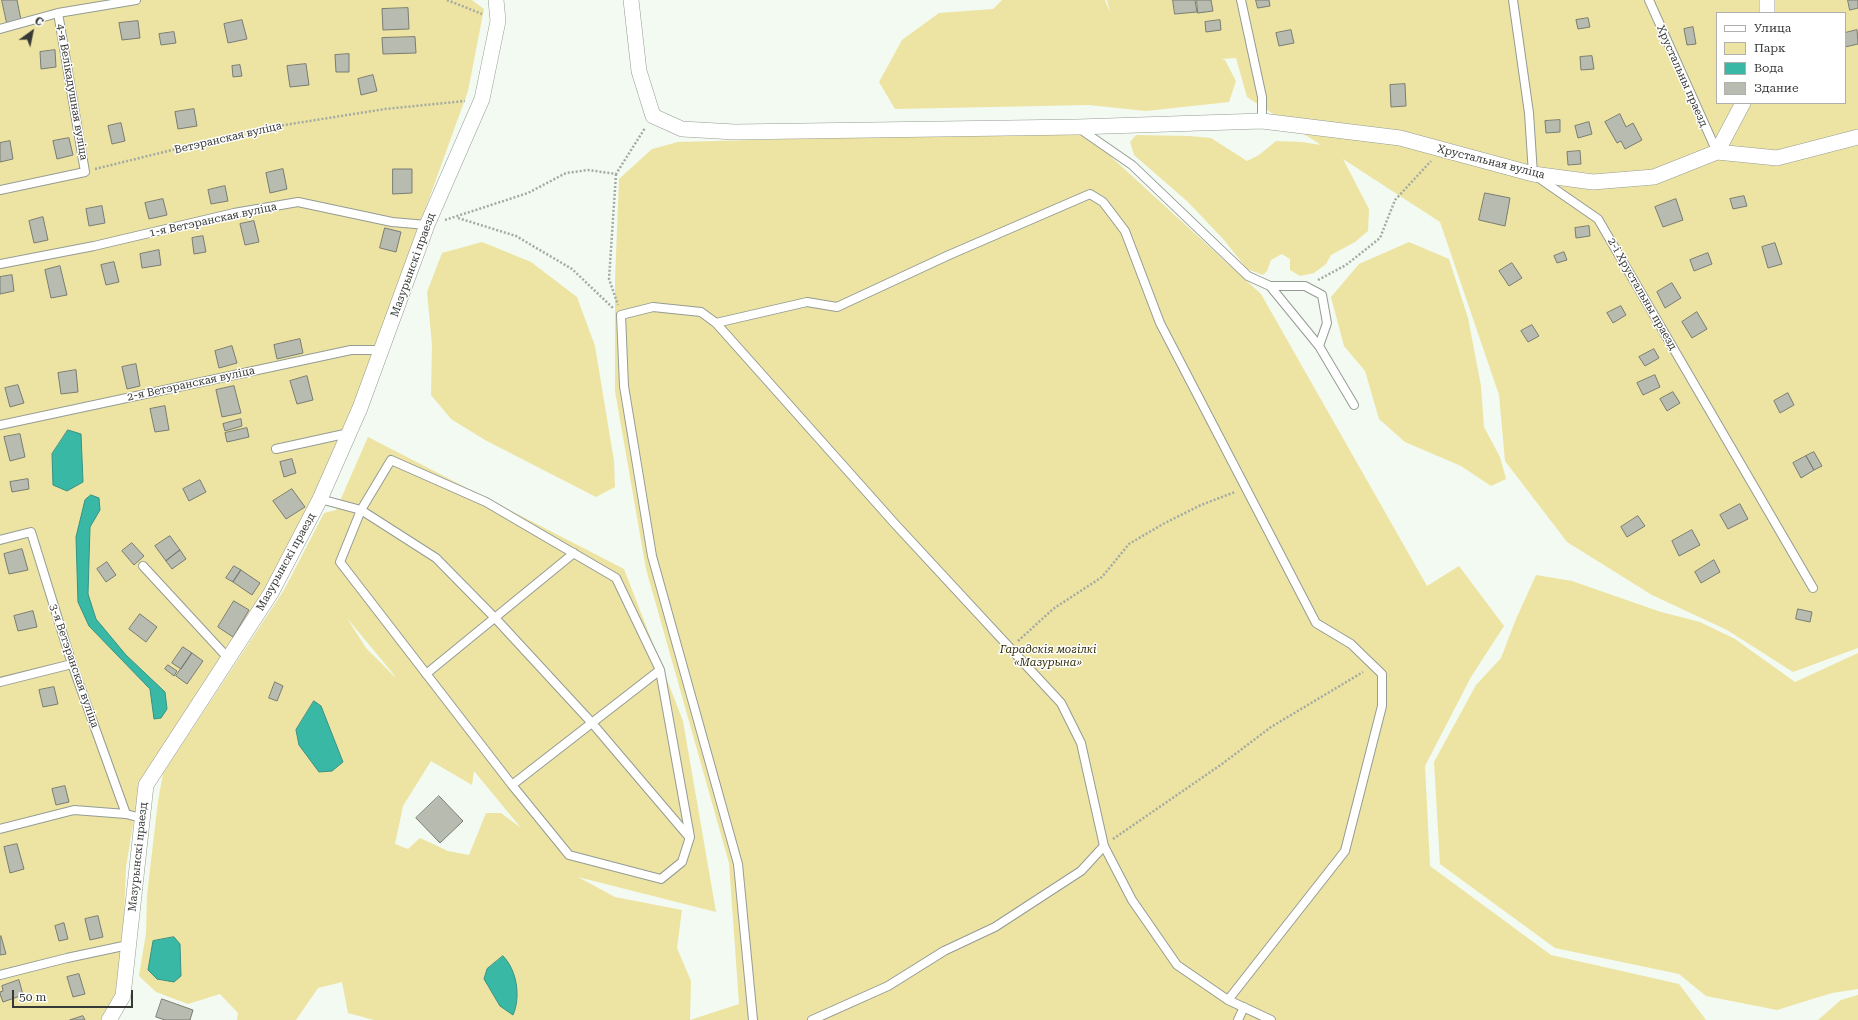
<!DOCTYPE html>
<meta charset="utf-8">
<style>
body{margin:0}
#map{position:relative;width:1858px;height:1020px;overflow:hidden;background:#f2faf1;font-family:"Roboto Serif",serif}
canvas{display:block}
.legend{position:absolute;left:1716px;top:12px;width:130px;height:92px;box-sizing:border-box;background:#fff;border:1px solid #afb0ae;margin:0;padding:5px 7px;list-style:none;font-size:12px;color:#363935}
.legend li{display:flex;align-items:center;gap:8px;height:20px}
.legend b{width:20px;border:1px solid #afb0ae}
.north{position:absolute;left:12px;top:12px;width:40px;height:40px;-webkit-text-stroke:3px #fff;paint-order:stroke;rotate:33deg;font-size:11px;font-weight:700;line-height:16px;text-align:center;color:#363935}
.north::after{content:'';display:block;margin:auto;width:14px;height:18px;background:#363935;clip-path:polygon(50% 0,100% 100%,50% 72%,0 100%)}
.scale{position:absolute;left:12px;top:990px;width:121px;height:18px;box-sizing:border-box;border:2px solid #363935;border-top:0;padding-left:5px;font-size:12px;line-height:14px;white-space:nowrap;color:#363935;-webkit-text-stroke:3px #fff;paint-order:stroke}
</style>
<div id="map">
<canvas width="1858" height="1020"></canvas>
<ul class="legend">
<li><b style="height:5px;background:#fff"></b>Улица</li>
<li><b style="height:11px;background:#ede4a3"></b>Парк</li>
<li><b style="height:11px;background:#39b8a5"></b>Вода</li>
<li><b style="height:11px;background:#b7bbb0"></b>Здание</li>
</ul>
<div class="north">С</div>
<div class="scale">50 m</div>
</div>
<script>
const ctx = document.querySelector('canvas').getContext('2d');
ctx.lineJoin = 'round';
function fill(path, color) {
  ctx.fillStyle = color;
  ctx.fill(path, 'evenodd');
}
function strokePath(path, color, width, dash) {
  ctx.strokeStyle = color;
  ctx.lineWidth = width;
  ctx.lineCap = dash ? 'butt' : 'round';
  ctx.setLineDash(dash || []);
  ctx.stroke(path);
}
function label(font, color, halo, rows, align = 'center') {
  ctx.font = font + ' "Roboto Serif",serif';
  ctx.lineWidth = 3;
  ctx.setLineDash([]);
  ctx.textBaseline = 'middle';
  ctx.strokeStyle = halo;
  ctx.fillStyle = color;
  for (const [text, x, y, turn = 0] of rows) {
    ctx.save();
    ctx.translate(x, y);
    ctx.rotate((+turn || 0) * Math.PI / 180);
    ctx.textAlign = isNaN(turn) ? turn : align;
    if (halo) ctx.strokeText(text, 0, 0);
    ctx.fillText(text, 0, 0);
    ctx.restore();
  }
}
const green = new Path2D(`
 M0 0H472L484 9 468 91 417 232 381 339 314 499 267 591 144 783 135 813 126 867 121 995 106 1020H0Z
 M1002 0H1105L1110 13 1107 0H1858V648L1793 672 1727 630 1652 595 1567 542 1505 461 1499 395 1440 222 1343 159 1369 209 1368 231 1355 242 1331 255 1326 264 1314 273 1300 276 1290 270V259L1282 254 1271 260 1267 271 1263 275 1247 269 1224 240 1188 202 1134 155 1130 142 1136 135 1189 136 1211 138 1247 161 1259 155 1276 141 1302 142 1321 145 1247 97 1236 58 1221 59 1225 60 1236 81 1229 102 1146 111 1089 105 895 109 879 82 902 40 939 13 993 9ZM1717 13H1845V103H1717Z
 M1083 131 1261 294 1427 586 1459 566 1504 626 1471 677 1425 766 1430 866 1551 955 1679 984 1706 1020H374L348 1013 342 982 318 988 296 1020H237L238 1013 220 994 188 1004 156 992 139 976 146 933 147 895 158 801 163 773 284 590 324 513 336 510 368 437 624 569 683 721 716 912 578 877 615 897 682 910 677 948 691 981 690 1020 739 1004 729 863 646 569 615 391V280L619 179 652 149 678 142ZM347 618 395 676V677L366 648ZM431 761 472 785 474 771 521 828 501 813H486L469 855 448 851 420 838 408 849 395 844 403 806ZM487 969 500 1006 484 979Z
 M482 242 531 262 577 297 595 346 614 461 615 487 596 497 485 440 451 419 431 395 432 345 427 292 442 253Z
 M1409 242 1449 259 1468 318 1481 386 1484 427 1500 457 1506 479 1491 486 1461 466 1405 442 1379 419 1365 371 1344 346 1331 297 1359 264Z
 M1536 575 1572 581 1661 612 1700 622 1735 639 1795 682 1858 653V989L1832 993 1777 1010 1706 996 1679 974 1555 948 1440 864 1434 762 1476 685 1501 658 1516 619Z
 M1858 995V1020H1818L1841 1000Z`);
const water = new Path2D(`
 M68 430 81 434 83 482 67 491 53 485 52 454Z
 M91 495 99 498 100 510 90 527 88 594 96 619 126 655 165 692 167 709 161 718 154 719 150 689 89 626 78 602 76 537 85 500Z
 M314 701 321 706 343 762 332 771 319 772 299 745 296 730Z
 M174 937 180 944 181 976 174 982 157 979 148 970 153 941Z
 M503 956C517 970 521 997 513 1015L500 1006 484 979 487 969Z`);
const building = new Path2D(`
 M2 0H17L21 20 7 23Z
 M1173 0H1195L1197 12 1175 14Z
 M1197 0H1211L1213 11 1198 13Z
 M1256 0H1269L1270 6 1258 8Z
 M1848 0H1858V8L1850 10Z
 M408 8 409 29 383 30 382 9Z
 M1588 18 1590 27 1578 29 1576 20Z
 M242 20 247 39 228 43 224 24Z
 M1220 20 1221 30 1206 32 1205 22Z
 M138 21 140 38 122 40 119 23Z
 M1693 27 1696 44 1687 45 1684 29Z
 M1291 30 1294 43 1279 46 1276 33Z
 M1857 30 1858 44 1845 47V33Z
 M174 32 176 43 161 45 159 34Z
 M415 37 416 53 383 54 382 38Z
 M55 50 56 67 41 69 40 52Z
 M349 54V72H336L335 55Z
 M1592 56 1594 69 1581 70 1580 57Z
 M306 64 309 85 290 87 287 66Z
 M240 65 242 76 233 77 232 66Z
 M373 75 377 91 361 95 358 79Z
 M1405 84 1406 106 1391 107 1390 85Z
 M194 109 197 126 178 129 175 112Z
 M1620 114 1626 127 1633 123 1642 140 1625 149 1621 141 1617 143 1605 122Z
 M1560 120V132L1546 133 1545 121Z
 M1589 122 1592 134 1578 138 1575 126Z
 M121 123 125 141 112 144 108 126Z
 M69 138 73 155 57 159 53 141Z
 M10 141 13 159 0 162V143Z
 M1580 151 1581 164 1568 165 1567 152Z
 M283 169 287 189 270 193 266 173Z
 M393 169H412V193L393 194Z
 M225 186 228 201 211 204 208 190Z
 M1485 193 1510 198 1505 226 1479 220Z
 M1744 196 1747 206 1733 209 1730 199Z
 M163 199 167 215 149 219 145 203Z
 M1676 199 1683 220 1663 227 1655 207Z
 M102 206 105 223 89 226 86 209Z
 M43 217 48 240 34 243 29 221Z
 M254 221 259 242 245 245 240 224Z
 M1589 226 1590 236 1576 238 1575 228Z
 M385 228 401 232 396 252 380 248Z
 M203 236 206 252 194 254 192 238Z
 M1775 243 1782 264 1768 268 1762 247Z
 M159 250 161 265 142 268 140 254Z
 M1564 252 1567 260 1557 263 1554 256Z
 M1708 253 1712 264 1694 271 1690 260Z
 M114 262 119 282 106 285 101 265Z
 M1512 263 1522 278 1509 286 1499 271Z
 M60 266 67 295 51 298 45 270Z
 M12 275 14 291 0 294V277Z
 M1672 283 1681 298 1665 308 1657 292Z
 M1621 306 1626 315 1613 323 1607 313Z
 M1697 312 1707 329 1692 338 1682 322Z
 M1532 325 1539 336 1528 342 1521 331Z
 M300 339 303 353 277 359 274 345Z
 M232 346 237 363 219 368 215 351Z
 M1654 349 1659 358 1645 366 1639 357Z
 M136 364 140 386 127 389 122 367Z
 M76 370 78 392 61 394 58 373Z
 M1655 375 1660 387 1643 395 1637 383Z
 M307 376 313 400 297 404 290 381Z
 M18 385 24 403 10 407 5 388Z
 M234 386 241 413 222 417 216 390Z
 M1673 392 1680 403 1667 411 1660 399Z
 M1788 393 1794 405 1780 413 1774 401Z
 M165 406 169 430 155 432 150 409Z
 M241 419 242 426 225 431 223 424Z
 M247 428 249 437 227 442 225 433Z
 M20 434 25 457 10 461 4 437Z
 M1814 452 1822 466 1814 470 1806 456Z
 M1806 456 1814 470 1801 478 1793 463Z
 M292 459 296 473 284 477 280 462Z
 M28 479 29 489 12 492 10 482Z
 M200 480 206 492 189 501 183 489Z
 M292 489 305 507 286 519 273 501Z
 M1740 504 1748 519 1728 529 1720 515Z
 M1638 516 1645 526 1627 537 1621 527Z
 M1692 530 1700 545 1679 556 1672 541Z
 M170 536 180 550 166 561 155 546Z
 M132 543 144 556 134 565 122 551Z
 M22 549 28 570 9 574 4 554Z
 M180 550 186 559 172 569 166 561Z
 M1714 560 1720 572 1701 583 1695 572Z
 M107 562 116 575 106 582 97 569Z
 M234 566 241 570 233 582 226 578Z
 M241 570 260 583 252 595 233 582Z
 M234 601 249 610 233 637 218 627Z
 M1798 609 1812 612 1810 622 1796 619Z
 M33 611 37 627 18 631 14 616Z
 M140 614 157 627 146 642 129 629Z
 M183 647 192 653 181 669 172 663Z
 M192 653 203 661 187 684 176 676Z
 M168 665 177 671 174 676 165 669Z
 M275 682 283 686 277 701 269 698Z
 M54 687 58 704 43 707 39 690Z
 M65 786 69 802 56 805 52 789Z
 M439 796 463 821 440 843 416 818Z
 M17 844 24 869 10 873 4 847Z
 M98 916 103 937 90 940 85 919Z
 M64 923 68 939 59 941 55 926Z
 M1 936 6 954 0 955V937Z
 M79 974 85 994 73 997 67 977Z
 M19 980 23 995 3 1002 0 994V992L3 991 2 986Z
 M162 999 193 1010 190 1020H165L156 1017Z
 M83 1016 85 1020H70Z`);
const path = new Path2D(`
 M447 0 482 14
 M95 169 253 130 385 109 465 101
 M616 174 609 279 618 305
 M458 218 516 236 572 269 613 308
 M445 220 528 193 566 173 588 170 616 174 645 128
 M1318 280 1346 265 1380 238 1395 200 1431 161
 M1018 641 1053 609 1102 577 1129 544 1163 524 1201 505 1235 492
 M1113 839 1222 764 1271 727 1363 672`);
const lane = new Path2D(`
 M1241 0 1262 97V121
 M1513 0 1529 113 1533 174 1598 219 1813 588
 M1649 0 1717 152
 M0 29 58 13 136 0
 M1080 129 1132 165 1248 276 1270 286H1305L1322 295 1327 323 1319 346 1354 405
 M0 190 85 172 58 13
 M0 264 94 246 234 213 298 202 392 222 427 225
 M1270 286 1319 346
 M716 323 807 302 837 307 949 255 1090 194 1103 202 1125 231 1160 323 1316 623 1351 644 1382 674V706L1345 851 1228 1000
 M0 425 351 350H383
 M276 449 349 433
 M391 460 486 502 616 578 660 670 690 837 682 862 661 879 569 855 512 785 340 562 361 510Z
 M320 499 361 510 436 558 496 619 592 723 689 837
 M0 540 31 532 72 664 126 814 141 818
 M143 566 228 658
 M426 674 574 553
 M0 682 72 664
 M512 785 660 670
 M0 829 74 810 126 814
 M0 975 67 958 128 945
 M753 1020 738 864 652 556 624 386 621 315 653 307 701 312 716 323 896 525 1061 703 1081 743 1104 846 1132 900 1177 965 1228 1000 1271 1020
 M812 1020 888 986 944 951 995 927 1081 871 1104 846
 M1238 1020 1244 1007`);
const street = new Path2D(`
 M631 0 639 71 653 116 682 129 735 132 1077 127 1262 121 1400 138 1533 174 1593 182 1654 177 1717 152 1777 158 1858 137
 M1767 13V0
 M1717 152 1743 103
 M109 1020 123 996 146 785 271 593 320 499 360 408 427 225 482 99 498 21 496 0`);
const streetNames = [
 ["Хрустальны праезд",1682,76,66],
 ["4-я Велікадушная вуліца",72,92,80],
 ["Ветэранская вуліца",228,138,-13],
 ["Хрустальная вуліца",1491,162,14],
 ["1-я Ветэранская вуліца",213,220,-12],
 ["Мазурынскі праезд",413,265,-70],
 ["2-і Хрустальны праезд",1642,294,60],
 ["2-я Ветэранская вуліца",191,384,-12],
 ["Мазурынскі праезд",286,562,-61],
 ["3-я Ветэранская вуліца",74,666,71],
 ["Мазурынскі праезд",138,857,-84]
];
const parkNames = [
 ["Гарадскія могілкі",1048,650],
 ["«Мазурына»",1048,663]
];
fill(green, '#ede4a3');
fill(water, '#39b8a5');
strokePath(water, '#389283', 1);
fill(building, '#b7bbb0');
strokePath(building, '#7a7d73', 1);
strokePath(lane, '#949c93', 10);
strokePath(street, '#949c93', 16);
strokePath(path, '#a4aaa3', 2.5, [2, 2]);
strokePath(lane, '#fff', 8);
strokePath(street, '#fff', 15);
label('11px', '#363935', '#fff', streetNames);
label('italic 11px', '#322c04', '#fff', parkNames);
</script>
